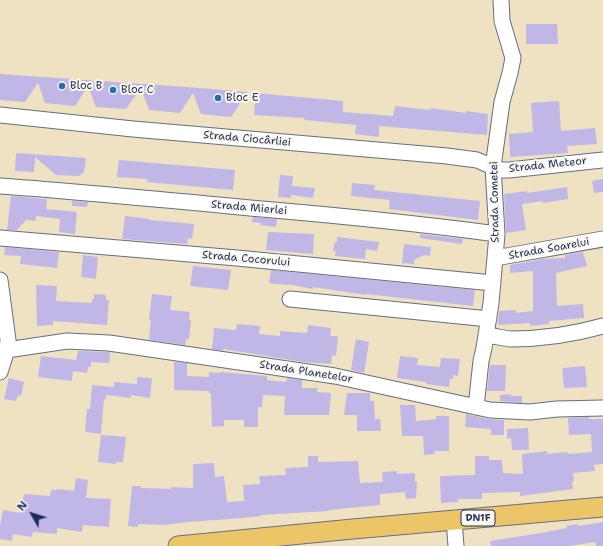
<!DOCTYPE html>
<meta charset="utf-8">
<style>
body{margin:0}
#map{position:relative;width:603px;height:546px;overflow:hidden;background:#eee2c2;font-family:"Shantell Sans",sans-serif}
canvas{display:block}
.north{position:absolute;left:12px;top:494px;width:40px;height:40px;-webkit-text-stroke:3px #fbf7ec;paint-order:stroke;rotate:309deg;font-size:11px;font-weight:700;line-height:16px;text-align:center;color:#1b2f5e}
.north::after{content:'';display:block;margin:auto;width:14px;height:18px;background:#1b2f5e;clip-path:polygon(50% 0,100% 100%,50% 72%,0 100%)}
</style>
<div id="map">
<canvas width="603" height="546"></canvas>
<div class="north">N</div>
</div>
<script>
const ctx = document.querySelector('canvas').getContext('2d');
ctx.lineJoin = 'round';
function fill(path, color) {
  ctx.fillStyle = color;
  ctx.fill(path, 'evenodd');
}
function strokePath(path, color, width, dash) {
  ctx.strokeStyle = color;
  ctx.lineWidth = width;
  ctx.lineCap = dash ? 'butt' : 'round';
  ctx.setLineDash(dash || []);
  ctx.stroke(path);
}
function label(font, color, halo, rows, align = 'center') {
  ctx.font = font + ' "Shantell Sans",sans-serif';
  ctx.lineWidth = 4;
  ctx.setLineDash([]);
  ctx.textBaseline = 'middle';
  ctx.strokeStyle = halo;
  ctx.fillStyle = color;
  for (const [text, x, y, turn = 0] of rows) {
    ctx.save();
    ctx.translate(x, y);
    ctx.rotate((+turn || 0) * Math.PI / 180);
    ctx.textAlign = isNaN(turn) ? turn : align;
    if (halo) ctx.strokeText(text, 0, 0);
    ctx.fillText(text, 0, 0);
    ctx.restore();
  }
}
const building = new Path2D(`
 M526 24H557L558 44H526Z
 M0 74 187 87 248 92 231 117 201 114 193 93 180 113 149 110 141 88 126 109 96 107 88 86 75 106 45 103 38 83 25 102 0 100Z
 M256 93 343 101V112L393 116 395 106 431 110V108L466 113V111L488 114 487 135 379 126V137L355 134 356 125 304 120 305 118 254 115Z
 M559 101 561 131 595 128 597 144 567 146 568 153 510 157 509 134 533 132 531 103Z
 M16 153 86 158 84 172 79 176 56 175 35 157 34 172 15 171Z
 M119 160 235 170 233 190 147 182 148 179 117 177Z
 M280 175 293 176 292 186 315 188 313 198 291 195V198L278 197Z
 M603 179V192L594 193 592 181Z
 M352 183 375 185 374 190 480 201 478 220 389 209 390 200 351 196Z
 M567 187 568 199 543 203 542 201 522 204 526 230 506 233 504 194 527 191V193Z
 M11 196 47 199 46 209 77 212 75 234 59 232 60 219 36 216 35 221 26 220 17 230H7Z
 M72 201 88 202 87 207 72 206Z
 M125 216 150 219V220L194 224 192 239 188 238 187 244 122 239Z
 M253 217 277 219 276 227 260 225 261 223 252 222Z
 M268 232 314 234 313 254 266 250Z
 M420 234 463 239 462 244 420 238Z
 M337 237 379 242 377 251 366 249 365 259 335 256 336 251H333L335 242H337Z
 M404 244 431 247 430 256 425 255 415 259 414 264 402 263Z
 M5 247 59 252 57 268 20 264 21 256 4 255Z
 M583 252 587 266 556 273 557 306 583 304 584 318 549 321V324L530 326V323L498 325 499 311 516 310V313L533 311V271L510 273V265L543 259 565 258V255Z
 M83 255 98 257 96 279 81 277Z
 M193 266 231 270 228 290 190 286Z
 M271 270 475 290 473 306 366 294V295L313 287V289L287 284V285L269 283Z
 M36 285 57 286 56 301 92 303V299H94V294L106 295V300H109L107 325 53 321V325L37 326Z
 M152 294 172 296 170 310 190 312 189 320H191L189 339H186L185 345 149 340 151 320H149Z
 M237 324 260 326 259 334 280 336V331L307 333 308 325 331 328 330 336H338L336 356 332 355 331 364 303 362 223 349V351L212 349 214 328 236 330Z
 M356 339 369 342 364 373 351 370Z
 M78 351 110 352 109 363 91 362V367H88L87 373 73 371 72 381 38 377 41 356 76 360Z
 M400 356 418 358 417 365 440 367 441 358 460 359 458 376 453 375V379H450L449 387 426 384V382L397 378Z
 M174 362 187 363V376L209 377V372L220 373V372L267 376V380L286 382 287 378 302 380V388H318L317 392 331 393 329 415H284L285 396 263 395 262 407H258V427H244V420H224V426L212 427 211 393H209V391L174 390Z
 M490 365H506L505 391H487Z
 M585 366 587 387 564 388 562 368Z
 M137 377 152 378 150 398 131 395V398L106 395V400L104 399 101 434 85 432 87 409H90L92 385 114 387V382L137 384Z
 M9 378 24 382 21 396 18 395 16 401 4 399Z
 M347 393H370V401H374L375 419H380L381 431H357V415H344Z
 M511 394V396H522V403L500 401V395Z
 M400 405H415L416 421 436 419V416H449V451H434L435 454 424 455 423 436H402Z
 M466 414 488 419 504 420V435H491V429L465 427Z
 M589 417V419H603V464L594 465 595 471 573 473 574 481 572 482 573 489 520 496V492L482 493V499H458V502L441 503 440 476 475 475V456H489V460H502L503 473 523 474 522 454 547 451V454L567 452 568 454 592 452 591 434 569 435 568 418Z
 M528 428 529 450H512L511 438 507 439V429Z
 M101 435 126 437 123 462H116V464L98 462Z
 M308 456H318V462L358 461 360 483 383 482 382 472 397 471V474L415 473V482H417L416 498 406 499 405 492 380 494V505L329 510V511L261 515V516L243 518 188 522 164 525 138 524V527L128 526 132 486H141V488L171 489V487L193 488V464L214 463 215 477 224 476 227 502 244 501 243 485 260 484 259 476 286 475 285 468 308 467Z
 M76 478 88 480 86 498 111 499 109 527 83 525 82 532 57 528V534L33 532 32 537 13 534 12 541 0 539V526L3 510 21 513 24 494 50 496 51 490H56L57 489 74 491Z
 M603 522V546H596L595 542 569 546H491L490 541 541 533 567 528 566 526 578 524V526Z`);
const minor = new Path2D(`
 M0 115 133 129 447 156 477 160 493 167 501 170H509L603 160
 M0 186C84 192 167 200 250 208 333 215 415 223 497 234
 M0 238 237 258 493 283
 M495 258 603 239
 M0 280 8 340 7 350 0 372
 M290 299 489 319
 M486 335C494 336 503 338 511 339 540 339 575 334 603 326
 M7 350 67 341 109 343 335 376 490 410 530 412 557 409 603 408
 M476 407 481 361 484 348 491 303 497 234 493 167 502 102 510 73 513 58 502 21 501 0
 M454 520 456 546`);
const major = new Path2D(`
 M178 546 353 529 603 507`);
const markers = [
 [62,86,4,"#1f6fb2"],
 [113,90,4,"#1f6fb2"],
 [218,98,4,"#1f6fb2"]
];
const shields = [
 [478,518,34]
];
const shieldNames = [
 ["DN1F",478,518]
];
const poiNames = [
 ["Bloc B",70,86],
 ["Bloc C",121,90],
 ["Bloc E",226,98]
];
const streetNames = [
 ["Strada Ciocârliei",247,139,5],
 ["Strada Meteor",548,165,-6],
 ["Strada Cometei",495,202,-91],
 ["Strada Mierlei",249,208,5],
 ["Strada Soarelui",549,249,-10],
 ["Strada Cocorului",246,259,5],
 ["Strada Planetelor",306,372,9]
];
fill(building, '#c1b7e6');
strokePath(minor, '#656e81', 17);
strokePath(major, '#656e81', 21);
strokePath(minor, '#fff', 15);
strokePath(major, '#edc569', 19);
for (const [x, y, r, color] of markers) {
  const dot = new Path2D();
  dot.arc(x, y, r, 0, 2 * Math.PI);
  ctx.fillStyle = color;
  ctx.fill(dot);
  strokePath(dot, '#fbf7ec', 1.5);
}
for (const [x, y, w] of shields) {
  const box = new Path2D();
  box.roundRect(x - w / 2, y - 8, w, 16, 3);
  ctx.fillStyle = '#fbf7ec';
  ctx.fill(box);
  strokePath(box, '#1b2f5e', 1);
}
label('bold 10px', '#1b2f5e', null, shieldNames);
label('11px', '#1b2f5e', '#fbf7ec', poiNames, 'left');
label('11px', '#1b2f5e', '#fbf7ec', streetNames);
</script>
